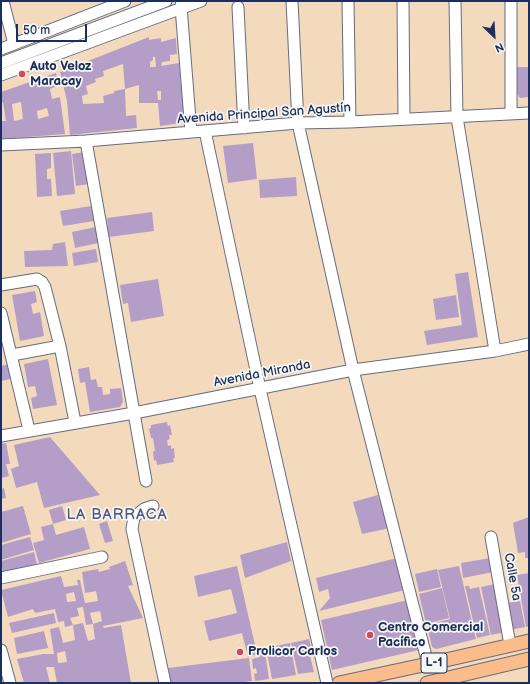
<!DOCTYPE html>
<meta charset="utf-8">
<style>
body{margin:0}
#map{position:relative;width:530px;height:684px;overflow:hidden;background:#f3dabc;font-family:"Balsamiq Sans",sans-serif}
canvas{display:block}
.frame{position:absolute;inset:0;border:2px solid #1b2f5e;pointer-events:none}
.north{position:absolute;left:474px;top:16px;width:40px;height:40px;-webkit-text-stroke:3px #f6f6f2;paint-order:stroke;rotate:155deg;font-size:11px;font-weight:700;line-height:16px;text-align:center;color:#1b2f5e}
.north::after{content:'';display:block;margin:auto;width:14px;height:18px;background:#1b2f5e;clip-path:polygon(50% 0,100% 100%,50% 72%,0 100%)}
.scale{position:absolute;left:16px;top:24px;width:71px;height:18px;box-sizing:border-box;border:2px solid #1b2f5e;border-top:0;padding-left:5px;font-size:12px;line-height:14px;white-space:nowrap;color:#1b2f5e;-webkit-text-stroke:3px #f6f6f2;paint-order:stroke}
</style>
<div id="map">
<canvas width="530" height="684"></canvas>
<div class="frame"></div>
<div class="north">N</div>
<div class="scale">50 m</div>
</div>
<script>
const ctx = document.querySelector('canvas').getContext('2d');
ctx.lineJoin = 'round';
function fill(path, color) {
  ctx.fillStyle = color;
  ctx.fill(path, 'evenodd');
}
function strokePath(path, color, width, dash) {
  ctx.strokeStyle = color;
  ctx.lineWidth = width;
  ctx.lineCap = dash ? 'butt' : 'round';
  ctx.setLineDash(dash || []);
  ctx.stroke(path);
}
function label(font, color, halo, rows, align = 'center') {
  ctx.font = font + ' "Balsamiq Sans",sans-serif';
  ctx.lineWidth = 3.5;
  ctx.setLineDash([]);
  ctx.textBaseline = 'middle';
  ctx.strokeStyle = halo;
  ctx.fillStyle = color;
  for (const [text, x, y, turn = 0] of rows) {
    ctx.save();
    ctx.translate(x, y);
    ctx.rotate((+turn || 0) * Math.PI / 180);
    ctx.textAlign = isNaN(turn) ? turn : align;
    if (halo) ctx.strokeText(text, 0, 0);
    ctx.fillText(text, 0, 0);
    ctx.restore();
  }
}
const building = new Path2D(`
 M149 37V40L161 38V42L176 38 177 54 170 55V61L162 62 161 66 179 63 184 118 181 123 160 126 158 103H139V85L125 89 123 64 103 71 104 76 95 79 96 82 86 86 88 94 82 96 83 104 104 103 103 96 114 93V91L125 89 126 116 136 115 137 128 70 135 67 101 60 72ZM153 57H155L156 67H150V62L153 60ZM157 91H161V100H158Z
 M514 67H529V97L520 98 515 91Z
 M56 73 59 85 50 89 52 99 60 97 65 134 1 139V121H6L3 102 1 103V92ZM21 102 23 119 14 121 12 104ZM47 108 49 116 38 119 37 111Z
 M253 143 257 179 228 183 223 146Z
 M71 151 75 194 57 196 53 153Z
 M85 152 89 184 76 186 72 154Z
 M51 153V168L47 169V179H51L52 196 37 197 35 154Z
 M296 177 297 196 260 198 259 180Z
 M91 206 94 221 63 226 60 211Z
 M152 212 154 231 109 237 107 218Z
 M96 227 98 243 75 248 72 232Z
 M65 242 68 266 25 267 24 251 52 250 53 244Z
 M96 249 98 262 74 266 72 253Z
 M468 272 478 337 427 345 424 331 462 325 455 274Z
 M158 279 164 316 131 322 128 303 123 304 120 285Z
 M35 291 37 302 31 304 33 314 40 312 44 336 20 341 12 295Z
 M456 295 459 317 436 320 433 299Z
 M48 359 57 405 33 409 31 398 37 396 35 386 28 387 24 364Z
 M12 363 15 378 1 381V366Z
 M89 367 91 380 96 379 98 387H102L103 395 110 394V389L121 388 123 402 120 407 90 412 85 382 80 383 78 369Z
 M167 422 168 426 170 425 172 435H169L170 439 167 440 168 446 171 445V449L174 448 175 458 173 459 174 462 157 465 156 460 154 461 153 451H155L153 438H151L149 429 151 428V425Z
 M50 437 100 495 44 508 37 482 16 488 11 469 19 466 14 445Z
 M6 443 10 464H6L9 476 1 478V444Z
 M4 488 6 498 1 499V489Z
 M378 495 379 500 383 499 390 528 362 534 353 502Z
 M23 506 31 534 1 543V512Z
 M62 506 66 520 53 524 49 510Z
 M529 517V558H525V552L518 553 513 523Z
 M107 521 113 541 105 543 99 524Z
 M53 524 56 535 84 527 90 549 39 563 33 543 44 540 41 527Z
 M30 537 34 550 1 560V545Z
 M287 542 291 561 245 578 240 555Z
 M34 552 37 564 3 573 1 561Z
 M397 558 405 590 319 611 330 598 328 589 319 592 316 578Z
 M490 558 493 572 463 578 461 563Z
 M125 561 133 585 128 586 143 618 103 626 104 628 121 625 131 683H57L54 667H46L50 683H24L17 659 43 654H54L50 629 59 627 63 643 75 640 73 625 83 623 88 641 95 639 93 624 102 621 100 611 90 613 93 624 86 625 83 607 77 608 79 616 70 618 73 625 65 627 64 621 58 622 55 609 35 613 33 609 8 617 1 590 61 576 64 587 78 585 77 580H80L85 603 98 601 96 591 85 593 82 572 98 569 99 572 110 569 109 567ZM74 592 76 601 67 602 66 594ZM65 651 67 662 58 663 57 653Z
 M237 566 257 654 248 657 242 633 209 641 204 621 237 613 231 589 198 597 194 576Z
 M459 566 476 639 436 649 432 647 427 625 450 619 438 570Z
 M437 569 441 587 419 592 415 574Z
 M529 573V626L526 627 517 575Z
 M495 584 505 632 491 635 481 587Z
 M465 586H469L470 589 479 587 490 635 477 638Z
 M442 588 449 618 426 624 419 594Z
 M408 600 419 650 332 670 321 620Z
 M520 601 525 627 510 630 506 603Z
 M54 613 56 623 12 633 9 623Z
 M44 631 48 648 17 654 14 638Z
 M309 639 313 655 310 656 314 672 298 674 291 643Z
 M290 643 296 675 272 679 266 648Z
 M265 652 269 679 255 681 254 674 257 673 256 668 253 669 252 659 260 657 259 653Z
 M249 658 252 681 236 683H170L168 668Z`);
const minor = new Path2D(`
 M3 1 14 44
 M182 1 181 7 191 132
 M292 1 298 123 353 370 428 664
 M348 1 350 122
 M403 1 404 119
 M455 1 457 117 495 351
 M511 1V114
 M238 7 244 128
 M1 49 125 1
 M1 63 166 1
 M1 75 201 1
 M205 131 260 389 327 683
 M86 141 146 481
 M1 145 86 141 298 123 350 122 529 113
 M1 285 37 279 42 282 45 287 60 346 75 422
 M1 313 29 430
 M12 355 60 346
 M1 436 134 413 353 370 495 351 529 344
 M153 506 144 509 134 517 132 529 165 683
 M491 537 510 645
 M1 578 102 557
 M1 650 10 683`);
const major = new Path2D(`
 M339 683 428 664 529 641
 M427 683 529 659`);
const markers = [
 [22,74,4,"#d1495b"],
 [370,635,4,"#d1495b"],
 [240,652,4,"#d1495b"]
];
const shields = [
 [434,663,26]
];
const shieldNames = [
 ["L-1",434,663]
];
const poiNames = [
 ["Auto Veloz",30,67],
 ["Maracay",30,82],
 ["Centro Comercial",378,628],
 ["Pacífico",378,643],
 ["Prolicor Carlos",248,652]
];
const streetNames = [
 ["Avenida Principal San Agustín",264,114,-4],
 ["Avenida Miranda",262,374,-11],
 ["Calle 5a",512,577,80]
];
const quarterNames = [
 ["LA BARRACA",117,515]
];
fill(building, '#b49ec8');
strokePath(minor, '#676b7f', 13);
strokePath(major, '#676b7f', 15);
strokePath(minor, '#fff', 11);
strokePath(major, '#fabc8b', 13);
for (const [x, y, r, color] of markers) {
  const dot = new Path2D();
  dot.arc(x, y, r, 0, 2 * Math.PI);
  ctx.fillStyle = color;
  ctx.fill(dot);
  strokePath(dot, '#f6f6f2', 1.5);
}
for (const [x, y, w] of shields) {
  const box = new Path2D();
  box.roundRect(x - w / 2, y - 10, w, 20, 3);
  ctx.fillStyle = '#f6f6f2';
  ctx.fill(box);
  strokePath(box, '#1b2f5e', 1);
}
label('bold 12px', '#1b2f5e', null, shieldNames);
label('bold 13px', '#1b2f5e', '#f6f6f2', poiNames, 'left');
label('13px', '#1b2f5e', '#f6f6f2', streetNames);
ctx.letterSpacing = '1px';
label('15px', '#515683', '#f6f6f2', quarterNames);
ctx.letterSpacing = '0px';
</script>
